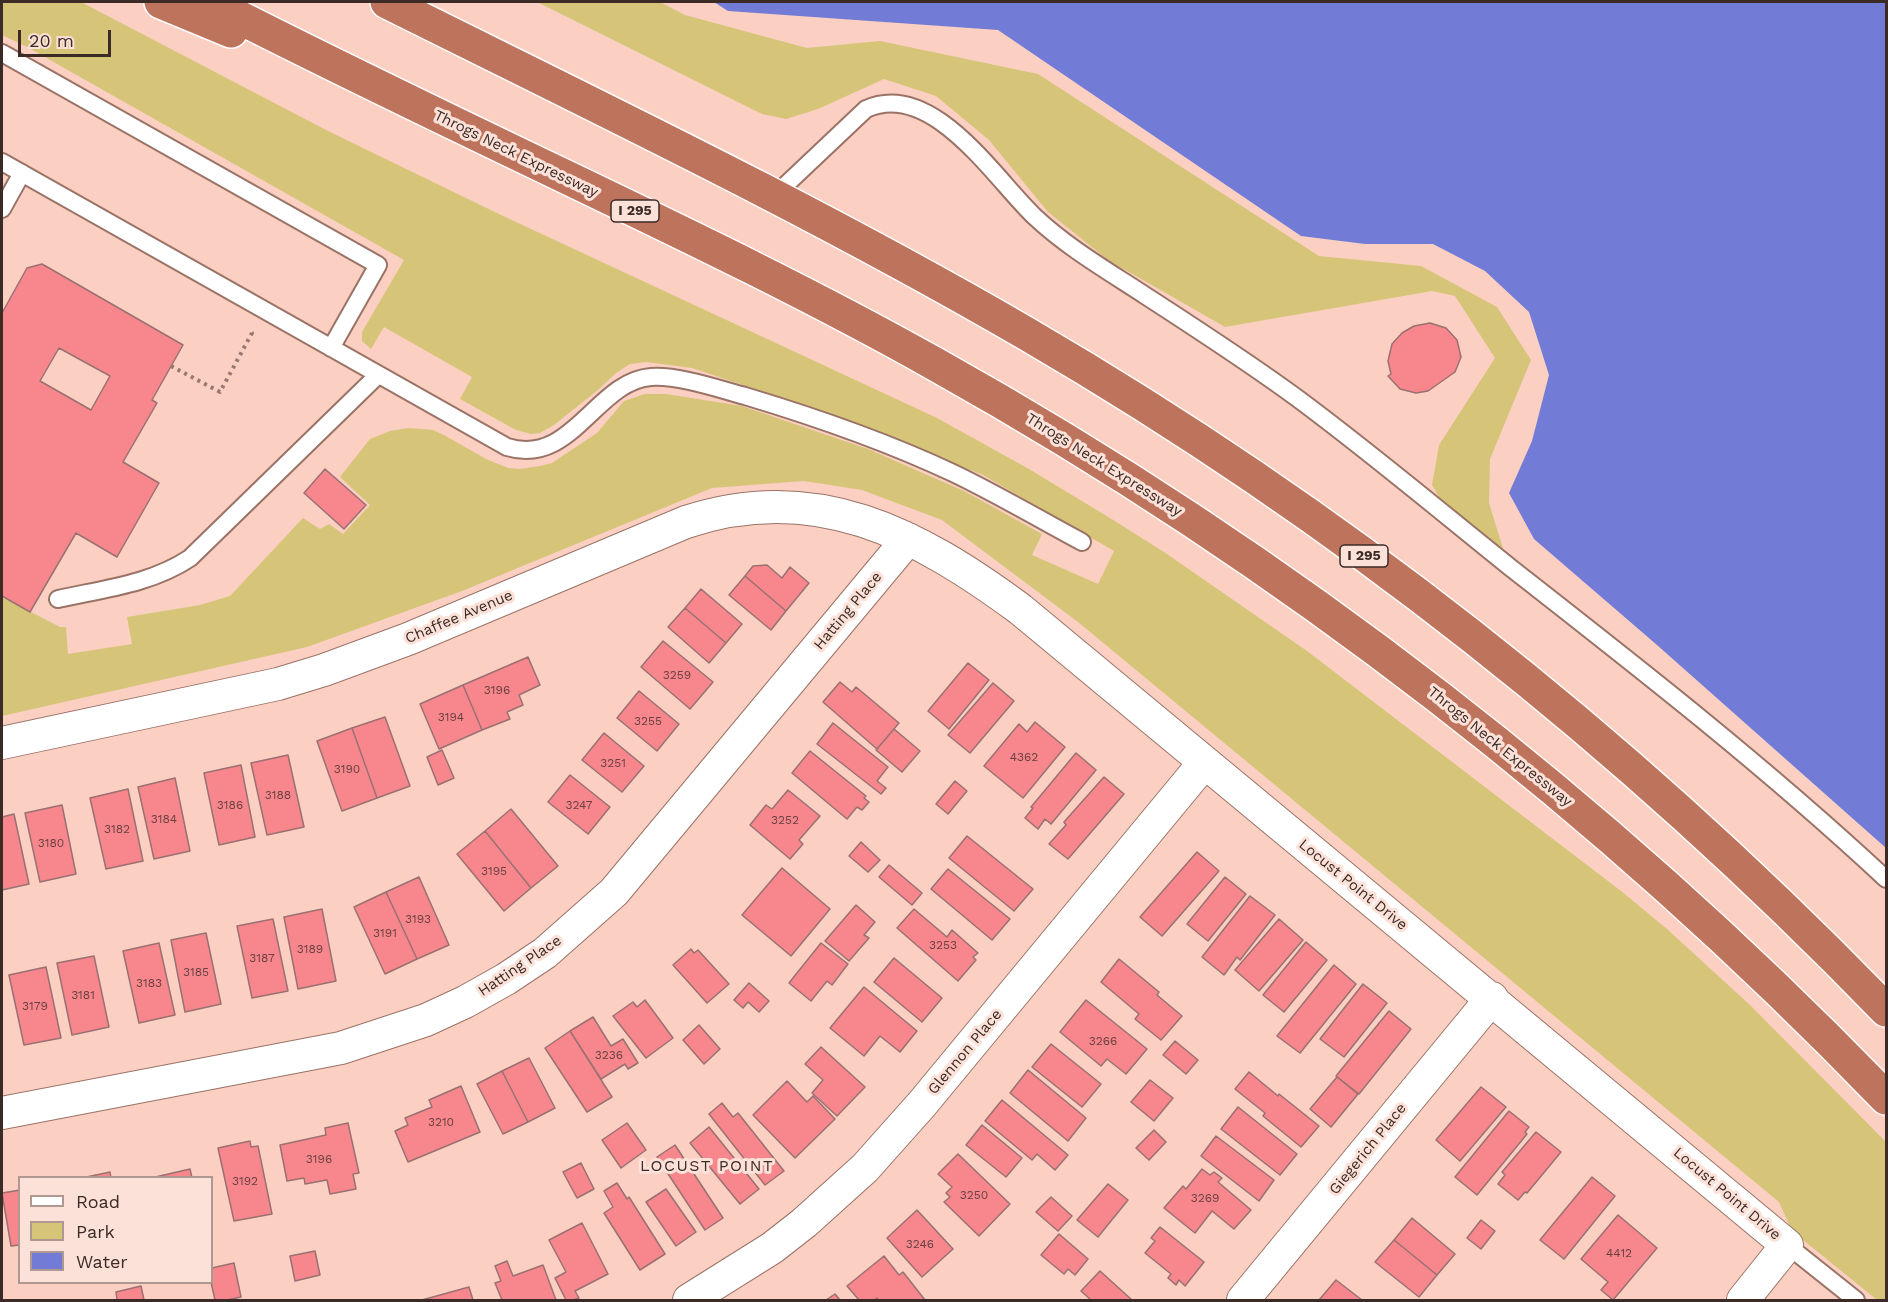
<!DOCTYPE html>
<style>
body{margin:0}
#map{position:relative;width:1888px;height:1302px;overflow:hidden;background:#fbcfc2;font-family:"Work Sans",sans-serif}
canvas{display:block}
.frame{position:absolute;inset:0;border:3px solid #3b2a25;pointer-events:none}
.legend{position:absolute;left:18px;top:1176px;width:195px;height:108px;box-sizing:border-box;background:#fce1d9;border:2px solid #af9891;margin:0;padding:8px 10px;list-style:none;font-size:18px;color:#3b2a25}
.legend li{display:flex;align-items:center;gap:12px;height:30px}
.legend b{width:30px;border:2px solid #af9891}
.scale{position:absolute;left:18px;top:30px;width:93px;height:27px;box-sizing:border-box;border:3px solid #3b2a25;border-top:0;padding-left:8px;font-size:18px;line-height:21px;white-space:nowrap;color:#3b2a25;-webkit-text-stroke:4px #fce1d9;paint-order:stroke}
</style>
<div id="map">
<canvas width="1888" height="1302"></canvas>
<div class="frame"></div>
<ul class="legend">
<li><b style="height:8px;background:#fff"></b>Road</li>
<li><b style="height:16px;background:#d6c579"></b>Park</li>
<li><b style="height:16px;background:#727cd6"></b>Water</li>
</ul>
<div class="scale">20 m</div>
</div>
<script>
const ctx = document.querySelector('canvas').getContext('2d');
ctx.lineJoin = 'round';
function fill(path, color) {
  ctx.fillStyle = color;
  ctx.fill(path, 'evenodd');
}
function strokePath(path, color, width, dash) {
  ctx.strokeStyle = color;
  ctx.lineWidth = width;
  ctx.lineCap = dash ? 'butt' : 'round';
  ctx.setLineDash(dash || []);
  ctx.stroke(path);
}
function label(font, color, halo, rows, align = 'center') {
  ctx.font = font + ' "Work Sans",sans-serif';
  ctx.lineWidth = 6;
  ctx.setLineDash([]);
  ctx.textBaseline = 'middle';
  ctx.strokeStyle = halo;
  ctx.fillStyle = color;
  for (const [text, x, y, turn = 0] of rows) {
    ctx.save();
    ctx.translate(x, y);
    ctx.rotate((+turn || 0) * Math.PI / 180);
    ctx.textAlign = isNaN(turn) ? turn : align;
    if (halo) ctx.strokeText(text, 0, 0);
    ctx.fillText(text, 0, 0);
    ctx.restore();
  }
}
const green = new Path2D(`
 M2 2H81L328 131 501 215 937 418 1029 469 1110 518 1164 552 1307 651 1621 891 1667 929 1750 1005 1886 1142V1300H1877L1792 1231 1779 1202 1078 622 942 520 862 490 804 481 712 488 462 591 307 647 2 716V597L60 627H66L68 654 132 644 127 617 200 605 230 596 303 518 320 529 329 524 343 534 370 505 340 477 370 439 390 431 409 428 433 430 444 435 486 459 508 468 519 469 540 466 552 463 597 433 624 401 645 394H666L742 406 868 449 964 491 1042 534 1032 555 1098 584 1114 551 983 475 806 406 692 368 646 362 630 364 616 373 598 390 554 425 540 433 531 434 516 430 460 399 472 377 384 327 371 349 362 341V332L404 260 27 47 2 35Z
 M537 2H660L685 15 807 48 880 41 1038 74 1319 256 1421 266 1497 307 1531 360 1490 459 1489 503 1504 552 1439 497 1432 485 1439 445 1495 358 1455 296 1432 291 1225 327 1108 260 1048 212 989 140 936 96 884 79 818 109 786 119 762 114Z`);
const water = new Path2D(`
 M714 2H1886V848L1657 645 1534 539 1509 493 1532 441 1549 375 1529 312 1485 271 1433 244H1365L1301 236 998 30 728 11Z`);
const building = new Path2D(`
 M42 264 183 345 152 400 157 403 123 462 159 483 117 557 76 533 30 612 2 596V313L27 268ZM59 348 110 376 91 410 40 381Z
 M1430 323 1446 328 1457 340 1461 357 1455 372 1428 391 1416 393 1400 389 1388 376 1391 374 1388 361 1392 344 1402 333 1414 326Z
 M325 469 366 505 344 529 304 493Z
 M767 565 782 578 790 567 809 583 786 611 745 576 753 566Z
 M745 576 786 611 771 630 729 595Z
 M701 589 742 624 726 643 685 608Z
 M685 608 726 643 709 663 668 627Z
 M663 641 713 682 690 709 641 667Z
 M528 657 540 685 519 695 523 705 507 712 510 719 482 730 463 685Z
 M968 663 989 680 949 729 928 711Z
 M840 682 852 692 856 687 899 723 877 749 823 702Z
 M993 683 1014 701 970 753 948 735Z
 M463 685 482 730 439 749 420 704Z
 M639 691 679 724 657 751 617 718Z
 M385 717 410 786 377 798 352 728Z
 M1035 722 1065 747 1023 798 984 766 1019 724 1027 732Z
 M833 723 888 767 877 781 886 788 881 794 817 744Z
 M352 728 377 798 342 811 317 741Z
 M894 729 920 751 902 772 876 750Z
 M604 733 644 766 622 792 582 760Z
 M442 750 454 778 438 785 427 757Z
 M810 751 866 796 864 798 869 802 862 810 857 807 847 819 792 773Z
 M1076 753 1096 770 1051 824 1045 819 1038 829 1025 818 1033 808 1031 807Z
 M288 755 304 827 267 835 251 763Z
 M241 765 255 837 219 845 204 773Z
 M570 775 610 807 588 834 548 802Z
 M1104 777 1124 794 1068 859 1049 844 1066 825 1064 822Z
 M175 778 190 851 154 859 138 787Z
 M955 781 967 791 948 814 936 804Z
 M128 789 143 861 106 869 90 798Z
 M788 790 820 816 799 840 803 844 790 859 750 825 766 805 772 809Z
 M62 805 76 874 40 882 25 813Z
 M511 809 558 866 531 888 485 831Z
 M14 814 29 884 2 890V817Z
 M485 831 531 888 504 911 457 854Z
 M967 836 1033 889 1014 911 949 858Z
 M861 842 880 860 868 872 849 856Z
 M1197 852 1219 871 1162 936 1140 917Z
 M889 865 922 893 912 905 879 877Z
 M782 868 830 909 791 956 742 915Z
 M948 869 1010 919 992 940 931 889Z
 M419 877 449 945 417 959 386 892Z
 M1225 877 1246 894 1208 941 1187 924Z
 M386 892 417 959 385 974 354 907Z
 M1250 896 1275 915 1240 960 1237 957 1224 975 1202 957Z
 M856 905 875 922 864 935 869 938 849 961 825 941Z
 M322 909 336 981 298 989 284 917Z
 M914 909 947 937 952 930 978 953 973 957 976 960 958 981 897 928Z
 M273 919 288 991 252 998 237 926Z
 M1279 919 1303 940 1259 991 1235 970Z
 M206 933 221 1004 185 1012 171 940Z
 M1306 942 1327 960 1284 1012 1263 995Z
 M159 943 175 1015 139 1023 123 951Z
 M821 943 848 964 832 985 827 981 811 1001 789 983Z
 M691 949 694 953 698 950 729 984 707 1003 673 965Z
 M94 956 109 1027 72 1035 57 963Z
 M894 958 942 998 922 1022 874 982Z
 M1119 959 1159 992 1157 995 1182 1016 1161 1040 1135 1019 1139 1014 1101 982Z
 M1334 965 1356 984 1300 1053 1277 1036Z
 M46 967 61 1038 24 1045 9 975Z
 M749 983 769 1001 759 1012 748 1002 743 1008 734 1000Z
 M1363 984 1387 1003 1344 1057 1320 1039Z
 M864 987 917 1031 900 1052 880 1036 864 1056 830 1028Z
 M645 1000 673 1038 646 1058 613 1016 633 1002 637 1007Z
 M1086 1000 1147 1049 1126 1074 1107 1059 1101 1066 1060 1032Z
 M1389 1011 1411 1029 1359 1094 1336 1076Z
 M593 1017 611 1046 623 1039 638 1063 628 1069 625 1064 601 1079 570 1031Z
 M699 1025 720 1049 704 1064 683 1040Z
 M570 1031 612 1097 587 1112 545 1048Z
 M1175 1041 1198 1060 1186 1074 1163 1055Z
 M1051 1044 1101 1084 1082 1107 1032 1067Z
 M821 1047 865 1087 837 1116 812 1093 823 1080 805 1064Z
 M529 1058 555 1108 528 1122 502 1071Z
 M1028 1070 1086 1118 1068 1141 1010 1093Z
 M502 1071 528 1122 503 1134 477 1084Z
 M1249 1072 1278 1096 1279 1094 1319 1126 1301 1147 1263 1116 1265 1113 1235 1089Z
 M1337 1077 1358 1094 1331 1127 1310 1109Z
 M1150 1080 1173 1098 1154 1121 1131 1102Z
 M787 1081 807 1102 813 1096 835 1119 795 1158 753 1115Z
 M461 1086 480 1132 408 1162 395 1131 408 1125 405 1118 432 1107 429 1100Z
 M1481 1087 1506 1107 1460 1161 1436 1140Z
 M1002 1100 1068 1155 1055 1170 1037 1154 1032 1160 985 1121Z
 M722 1103 733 1117 738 1113 784 1171 765 1185 709 1114Z
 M1238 1107 1297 1154 1280 1175 1221 1129Z
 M1509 1111 1529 1127 1525 1132 1527 1134 1477 1195 1455 1177Z
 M348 1123 359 1173 353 1174 356 1189 330 1194 327 1180 305 1184 304 1178 287 1181 280 1145 326 1135 325 1128Z
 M627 1123 646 1150 621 1168 602 1140Z
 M982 1125 1022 1158 1006 1177 966 1145Z
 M709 1127 759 1189 740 1204 690 1143Z
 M1154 1130 1166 1142 1149 1160 1136 1148Z
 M1536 1132 1561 1152 1527 1193 1525 1192 1518 1200 1498 1184 1505 1175 1502 1172Z
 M1216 1136 1274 1180 1259 1201 1201 1156Z
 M250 1141 251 1147 258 1146 272 1214 234 1221 218 1148Z
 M675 1145 723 1218 705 1230 657 1157Z
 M958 1154 1010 1204 979 1236 944 1202 950 1197 946 1193 952 1187 938 1174Z
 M581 1163 594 1189 577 1198 563 1172Z
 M190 1169 192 1178H151Z
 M1202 1169 1210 1175 1214 1172 1222 1178 1218 1182 1251 1210 1234 1229 1212 1211 1195 1233 1164 1208 1183 1186 1186 1189Z
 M110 1172 111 1178H82Z
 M1592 1177 1615 1196 1564 1259 1540 1240Z
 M617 1183 627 1199 629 1197 665 1254 640 1270 604 1213 613 1207 604 1191Z
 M1108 1184 1128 1200 1098 1237 1077 1220Z
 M666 1189 696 1232 676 1246 646 1202Z
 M20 1190V1245L11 1246 2 1193Z
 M1051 1197 1072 1216 1058 1231 1036 1212Z
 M917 1210 953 1249 922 1277 887 1238Z
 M1618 1215 1657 1248 1613 1300 1601 1290 1608 1282 1581 1259Z
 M1412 1218 1455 1254 1437 1275 1394 1240Z
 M1481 1220 1495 1231 1481 1249 1467 1238Z
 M582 1223 608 1274 575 1291 579 1298 573 1300H566L555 1278 566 1272 549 1240Z
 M1160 1227 1204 1262 1185 1286 1179 1280 1176 1285 1168 1278 1171 1274 1145 1253 1155 1241 1151 1238Z
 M1059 1234 1088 1259 1075 1275 1068 1269 1064 1274 1041 1255Z
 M1394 1240 1437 1275 1419 1297 1375 1262Z
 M315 1251 320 1275 295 1281 290 1256Z
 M884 1256 899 1275 903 1272 925 1300H878L877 1298 874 1300H859L847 1286Z
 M507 1261 513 1276 543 1265 556 1300H502L495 1283 501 1281 495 1266Z
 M234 1263 241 1297 227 1300H215L211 1282 212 1268Z
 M1100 1271 1132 1300H1091L1081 1291Z
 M1336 1280 1362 1300H1319Z
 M141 1286 144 1300H117L116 1292Z
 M469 1287 473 1300H422Z
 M835 1294 840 1300H826Z`);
const path = new Path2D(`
 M171 366 220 392 252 333 250 331`);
const lane = new Path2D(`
 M2 53 378 265 331 348
 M2 162 507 447C572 467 596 381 651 377 678 375 719 389 745 396 815 417 887 442 953 473 997 494 1039 519 1082 542
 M774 196 866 109C932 79 994 178 1035 217 1068 248 1108 271 1146 296 1197 329 1248 362 1297 398 1370 452 1440 511 1511 568 1639 668 1767 768 1886 879
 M2 209 22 173
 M58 599C103 589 151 584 190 558L378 375
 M1787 1245 1856 1300`);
const street = new Path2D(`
 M2 743 278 684 324 670 408 639 686 522C815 479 917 533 1020 609L1787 1245 1743 1300
 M2 1113 341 1048 426 1020 465 1002 506 979 545 953 614 892 908 539
 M689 1300 772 1248 804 1223 865 1168 922 1104 1204 763
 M1243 1300 1492 998`);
const highway = new Path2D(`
 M161 2 231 31
 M209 2C326 62 445 119 564 176 689 236 814 296 935 364 1286 560 1607 809 1886 1098
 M387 2C602 109 819 213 1027 334 1343 518 1632 748 1886 1010`);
const numberNames = [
 ["3259",677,675],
 ["3196",497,690],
 ["3194",451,717],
 ["3255",648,721],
 ["4362",1024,757],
 ["3251",613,763],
 ["3190",347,769],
 ["3188",278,795],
 ["3186",230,805],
 ["3247",579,805],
 ["3184",164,819],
 ["3252",785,820],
 ["3182",117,829],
 ["3180",51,843],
 ["3195",494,871],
 ["3193",418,919],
 ["3191",385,933],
 ["3253",943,945],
 ["3189",310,949],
 ["3187",262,958],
 ["3185",196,972],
 ["3183",149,983],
 ["3181",83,995],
 ["3179",35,1006],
 ["3266",1103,1041],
 ["3236",609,1055],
 ["3210",441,1122],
 ["3196",319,1159],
 ["3192",245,1181],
 ["3250",974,1195],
 ["3269",1205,1198],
 ["3246",920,1244],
 ["4412",1619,1253]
];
const shields = [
 [635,211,48],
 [1364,556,48]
];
const shieldNames = [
 ["I 295",635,211],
 ["I 295",1364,556]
];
const streetNames = [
 ["Throgs Neck Expressway",516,154,26],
 ["Throgs Neck Expressway",1104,465,32],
 ["Hatting Place",848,611,-50],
 ["Chaffee Avenue",459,617,-23],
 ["Throgs Neck Expressway",1500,747,39],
 ["Locust Point Drive",1353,885,39],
 ["Hatting Place",520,966,-34],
 ["Glennon Place",965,1052,-50],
 ["Giegerich Place",1368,1149,-51],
 ["Locust Point Drive",1727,1194,40]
];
const neighbourhoodNames = [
 ["LOCUST POINT",707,1166]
];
fill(green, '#d6c579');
fill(water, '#727cd6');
fill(building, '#f7878d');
strokePath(building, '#9a7071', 1.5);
strokePath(lane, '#9a7367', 20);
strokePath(street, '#9a7367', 34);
strokePath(highway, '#fff', 36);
strokePath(path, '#977971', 4, [3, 4.5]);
strokePath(lane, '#fff', 16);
strokePath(street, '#fff', 32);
strokePath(highway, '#be735d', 33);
label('12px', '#6a413f', null, numberNames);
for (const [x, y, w] of shields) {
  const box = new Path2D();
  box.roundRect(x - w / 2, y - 11, w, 22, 4.5);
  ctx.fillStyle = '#fce1d9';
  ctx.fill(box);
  strokePath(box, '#3b2a25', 1.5);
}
label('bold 14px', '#3b2a25', null, shieldNames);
label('15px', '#3b2a25', '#fce1d9', streetNames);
ctx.letterSpacing = '1.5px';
label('16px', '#3b2a25', '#fce1d9', neighbourhoodNames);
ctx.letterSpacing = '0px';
</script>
